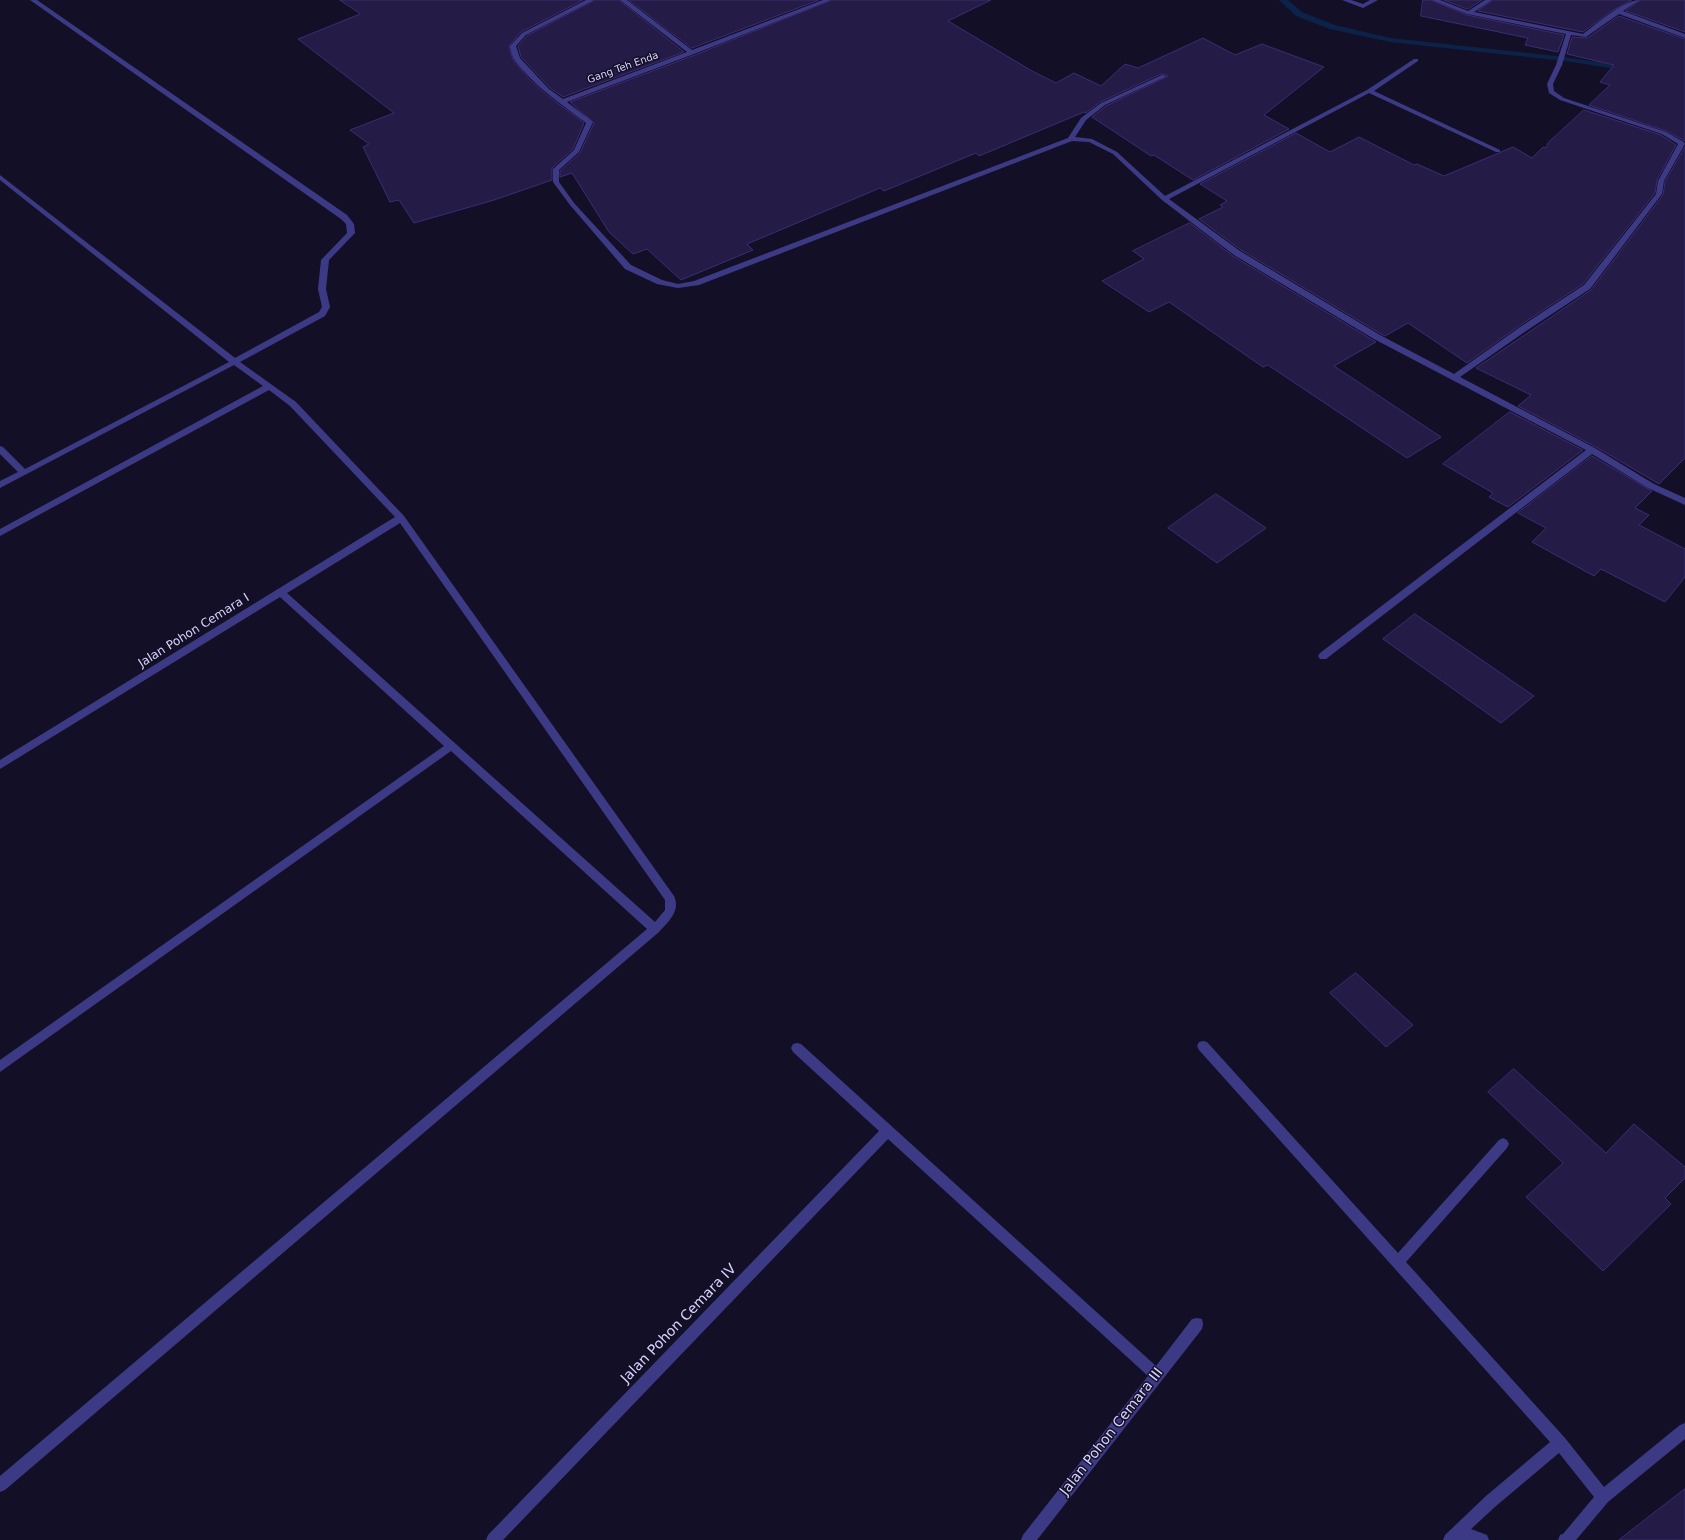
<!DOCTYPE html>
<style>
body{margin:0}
canvas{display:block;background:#130f26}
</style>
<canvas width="1685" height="1540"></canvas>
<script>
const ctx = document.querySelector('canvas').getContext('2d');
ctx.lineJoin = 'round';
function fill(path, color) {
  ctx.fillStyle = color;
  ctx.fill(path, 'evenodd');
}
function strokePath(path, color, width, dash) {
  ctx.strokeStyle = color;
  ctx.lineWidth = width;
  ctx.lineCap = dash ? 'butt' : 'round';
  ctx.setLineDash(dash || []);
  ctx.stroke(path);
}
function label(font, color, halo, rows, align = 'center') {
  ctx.font = font + ' "DejaVu Sans",sans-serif';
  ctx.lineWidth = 3;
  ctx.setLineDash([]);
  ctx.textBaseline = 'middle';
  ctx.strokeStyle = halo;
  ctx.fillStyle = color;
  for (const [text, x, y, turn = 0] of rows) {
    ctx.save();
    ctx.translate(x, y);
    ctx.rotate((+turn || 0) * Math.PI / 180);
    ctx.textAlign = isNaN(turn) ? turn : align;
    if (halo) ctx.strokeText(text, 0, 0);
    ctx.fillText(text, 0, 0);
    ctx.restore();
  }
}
const stream = new Path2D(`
 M1279 0H1288L1302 12 1335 25 1390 38 1565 57 1630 67 1634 69 1630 71 1565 61 1390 42 1330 29 1296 16Z`);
const building = new Path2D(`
 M340 0H583L521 32 509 46 513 60 529 79 547 95 584 123 573 149 552 168V180L494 200 414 223 399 200 390 202 363 147 369 144 350 130 394 113 298 39 360 14Z
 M595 0H619L684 52 563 97 550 88 521 57 518 46 527 36Z
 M629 0H819L692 48Z
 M832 0H991L948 21 1032 71 1056 83 1074 73 1101 86 1125 64 1138 68 1203 38 1235 55 1262 44 1324 67 1264 115 1289 129 1193 180 1154 155 1151 156 1092 117 1106 106 1168 76 1167 75 1161 74 1100 102 1086 113 1084 112 979 156 976 153 884 191 880 188 747 244 753 250 681 280 647 249 633 254 609 232 572 173 560 177V171L580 153 594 123 570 102 695 55Z
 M1423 0H1431L1467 15 1564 35 1558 52 1525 45 1528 38 1421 16Z
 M1444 0H1482L1468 9Z
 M1493 0H1632L1610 12 1583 32 1478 11Z
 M1641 0H1685V32L1626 11Z
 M1619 16 1685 39V141L1666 131 1589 105 1610 85 1600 82 1614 65 1567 54 1572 37 1587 38Z
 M1584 110 1661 135 1676 145 1657 180 1655 193 1583 284 1519 326 1467 363 1408 323 1385 336 1381 334 1241 250 1199 219 1223 207 1220 205 1227 201 1200 184 1296 133 1330 152 1359 137 1414 165 1417 164 1444 176 1513 147 1532 158 1543 147 1546 148 1548 143Z
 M1685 147V458L1659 484 1596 447 1518 406 1531 395 1476 368 1591 290 1663 195 1665 182Z
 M1190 223 1233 256 1376 342 1334 366 1441 437 1407 458 1268 365 1263 367 1169 302 1149 312 1102 281 1144 259 1133 251Z
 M1510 412 1583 450 1508 507 1489 497 1493 493 1443 464Z
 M1592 456 1652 491 1635 508 1649 515 1639 525 1685 549V577L1665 602 1601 569 1594 576 1532 542 1546 528 1518 513Z
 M1216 494 1266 528 1217 563 1168 528Z
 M1415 614 1534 696 1501 723 1383 639Z
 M1356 973 1413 1025 1386 1047 1330 993Z
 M1514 1069 1606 1153 1634 1124 1685 1167V1178L1665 1198 1671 1204 1603 1271 1526 1197 1563 1163 1488 1092Z
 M1685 1489V1540H1619Z`);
const street = new Path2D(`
 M30 0H37L347 215 354 224 355 233 329 260 326 289 330 307 325 316 240 362 296 402 404 516 674 896C681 911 668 922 659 932L5 1490 0 1492V1476L647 929 451 751 0 1072V1060L444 746 280 597 0 769V760L395 517 290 406 269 390 0 536V529L263 386 234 365 0 488V481L18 472 0 454V446L3 447 25 469 229 362 0 180V175L235 358 319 312 322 307 318 289 321 260 347 233 346 224 341 219ZM400 523 665 900V910L655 922 287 593Z
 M586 0H594L526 35 516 46 520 58 549 89 563 99 687 52 620 0H627L692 50 823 0H831L694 54 567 102 593 122 579 152 559 170V182L574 203 631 265 662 280 678 284 694 281 1068 138 1081 118 1101 103 1162 75 1167 76 1105 105 1086 120 1075 137 1092 139 1117 152 1165 196 1367 90 1414 59H1418V61L1374 91 1500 150V152H1496L1369 93 1169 199 1240 251 1380 335 1454 374 1520 327 1584 285 1656 194 1658 181 1678 144 1662 134 1560 100 1549 93 1547 84 1556 65 1566 34 1467 14 1432 0H1440L1468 11 1485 0H1492L1474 12 1583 34C1596 24 1624 0 1640 0L1623 11 1685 34V38L1619 14 1586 37 1571 35 1562 65 1553 84 1554 91 1564 98 1666 132 1684 142 1685 144 1664 181 1662 194 1590 289 1526 331 1460 377 1595 448 1654 484 1685 498V505L1648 488 1592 454 1326 659H1320L1318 656 1320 653 1586 450 1374 339 1234 255 1162 200 1113 154 1089 142 1072 141 699 285 678 288 657 284 625 269 570 205 553 182V169L574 150 586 123C562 105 533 85 515 61 512 57 511 51 510 46L522 33Z
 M1342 0H1351L1363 4 1370 0H1378L1363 8Z
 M1203 1041 1207 1042 1398 1253 1499 1140 1503 1138 1507 1140 1509 1144 1507 1148 1406 1262 1565 1438 1604 1487 1680 1425 1685 1423V1439L1608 1502 1576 1540H1558L1560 1535 1563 1534 1594 1497 1559 1453 1496 1506 1471 1529 1487 1535 1489 1540H1443L1445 1535 1486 1496 1550 1442 1199 1050 1197 1046 1199 1042Z
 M797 1043 801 1044 1156 1366 1192 1319 1197 1318 1202 1319 1203 1324 1202 1329 1037 1540H1021L1023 1535 1148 1376 888 1139 503 1540H486L488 1535 879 1131 793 1052 791 1048 793 1044Z`);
const farStreetnames = [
 ["Gang Teh Enda",623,68,-20]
];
const streetNames = [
 ["Jalan Pohon Cemara I",194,631,-32]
];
const nearStreetnames = [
 ["Jalan Pohon Cemara IV",679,1324,-46],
 ["Jalan Pohon Cemara III",1112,1432,-52]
];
fill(stream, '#0c2248');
fill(building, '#241b47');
strokePath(building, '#3b2d73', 1);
fill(street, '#3d3a85');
label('10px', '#d9d4ff', '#130f26', farStreetnames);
label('12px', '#d9d4ff', '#130f26', streetNames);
label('14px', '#d9d4ff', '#130f26', nearStreetnames);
</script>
